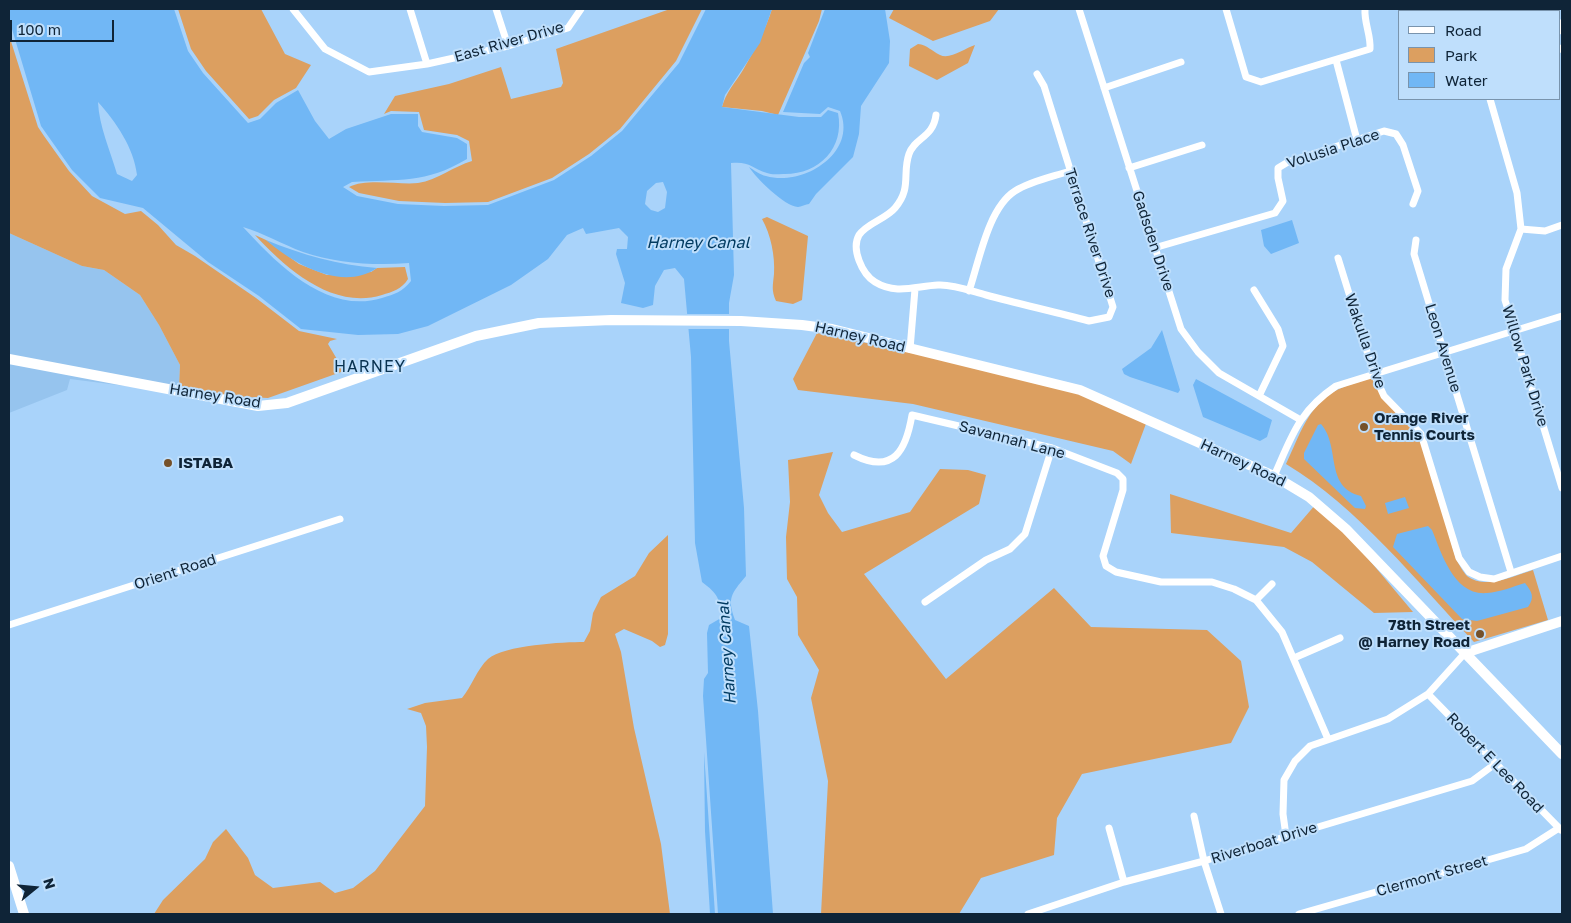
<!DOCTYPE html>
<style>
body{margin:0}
#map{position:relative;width:1571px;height:923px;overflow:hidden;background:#a9d3fa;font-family:"Golos Text",sans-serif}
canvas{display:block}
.frame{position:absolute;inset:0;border:10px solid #0f2437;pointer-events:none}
.legend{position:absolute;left:1398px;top:10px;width:162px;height:90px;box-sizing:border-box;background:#bfdffc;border:1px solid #7994ad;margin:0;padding:6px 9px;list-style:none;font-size:15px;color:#0f2437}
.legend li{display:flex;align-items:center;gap:10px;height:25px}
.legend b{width:25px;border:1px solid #7994ad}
.north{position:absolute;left:10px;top:863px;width:50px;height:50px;-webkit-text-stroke:4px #bfdffc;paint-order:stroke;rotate:73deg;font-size:14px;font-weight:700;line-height:20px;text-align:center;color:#0f2437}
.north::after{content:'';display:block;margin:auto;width:18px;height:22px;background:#0f2437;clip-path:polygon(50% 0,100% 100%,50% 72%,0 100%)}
.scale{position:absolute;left:10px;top:20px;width:104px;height:22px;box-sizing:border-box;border:2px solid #0f2437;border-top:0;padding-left:6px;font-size:15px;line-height:18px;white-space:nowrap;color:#0f2437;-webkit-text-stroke:4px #bfdffc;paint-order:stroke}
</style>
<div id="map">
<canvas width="1571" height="923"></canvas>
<div class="frame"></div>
<ul class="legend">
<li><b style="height:6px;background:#fff"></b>Road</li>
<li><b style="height:14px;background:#dc9f60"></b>Park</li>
<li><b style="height:14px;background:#71b7f5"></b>Water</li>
</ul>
<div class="north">N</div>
<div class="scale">100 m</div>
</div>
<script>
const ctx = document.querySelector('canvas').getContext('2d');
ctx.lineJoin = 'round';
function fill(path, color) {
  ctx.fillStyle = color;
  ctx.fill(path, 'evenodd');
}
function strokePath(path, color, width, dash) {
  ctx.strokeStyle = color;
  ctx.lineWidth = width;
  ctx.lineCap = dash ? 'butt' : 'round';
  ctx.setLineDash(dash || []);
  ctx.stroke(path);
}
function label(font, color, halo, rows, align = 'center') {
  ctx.font = font + ' "Golos Text",sans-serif';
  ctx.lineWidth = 4;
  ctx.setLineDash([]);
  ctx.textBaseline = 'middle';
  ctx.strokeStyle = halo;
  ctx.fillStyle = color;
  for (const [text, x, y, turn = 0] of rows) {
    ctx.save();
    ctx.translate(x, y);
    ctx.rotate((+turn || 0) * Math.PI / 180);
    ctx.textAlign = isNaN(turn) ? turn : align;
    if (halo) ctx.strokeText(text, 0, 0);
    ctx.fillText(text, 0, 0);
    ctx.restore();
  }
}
const built = new Path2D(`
 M9 233 82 266 104 270 140 295 159 325 180 365 179 387 9 356Z
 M9 363 141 388 70 379 67 390 9 413Z`);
const green = new Path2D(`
 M178 9H261L285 54 311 65 296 88 274 100 258 116 249 119 206 71 191 49Z
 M670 9H702L676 61 620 129 589 154 552 178 488 202 445 203 399 201 359 193 349 187C366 178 399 185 418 183 438 180 454 166 472 161L469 141 457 135 424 130 419 112 391 111 384 114 395 96 449 84 501 67 511 99 561 87 563 83 556 49Z
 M772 9H822L819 21 778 115 762 111 722 107C726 92 735 83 743 70 754 51 766 29 772 9Z
 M894 9H999L990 21 933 41 889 18Z
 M9 35 38 127 44 136 69 171 92 196 125 214 141 211 158 225 176 245 195 256 256 298 299 331 337 339 330 341 328 344 344 371 268 398 225 396 179 387 180 365 159 325 140 295 104 270 82 266 9 233Z
 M918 44C927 45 932 51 940 55 950 60 965 48 975 45L968 63 937 80 909 66 910 49Z
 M767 217 808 236 802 300 793 304 776 301C771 290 773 285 774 274 775 256 771 235 762 219Z
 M255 235 266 240 299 264 327 275 371 272 377 268 405 267 408 279C402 289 392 292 382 295 333 310 286 269 255 235Z
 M817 333 921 354 1065 388 1147 421 1131 464 1113 451 913 404 798 390 793 379Z
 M1372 377 1420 436 1456 559C1459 564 1463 572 1467 576 1485 590 1514 576 1533 570L1548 620 1474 642C1417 582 1358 507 1286 464 1299 437 1309 402 1339 389 1350 384 1361 381 1372 377Z
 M833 452 819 495 828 513 842 532 910 512 940 469 968 470 986 475 979 504 864 574 946 679 1054 588 1091 627 1207 630 1241 661 1249 707 1231 743 1082 774 1057 818 1054 855 981 878 959 914H821L828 781 811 698 819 670 798 635 797 597 787 579 786 537 790 502 788 460Z
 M1170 494 1291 533 1316 504 1345 531 1413 612 1374 613 1312 562 1284 547 1171 533Z
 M668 535V634L665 645 660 647 652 641 624 629 615 634 621 652 634 728 661 844 670 914H154L163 900 205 859 213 842 226 829 248 858 255 875 273 888 320 882 335 893 353 888 375 871 425 806 427 747 426 726 421 713 407 709 425 703 462 698C472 686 477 669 488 659 504 645 564 642 584 642L590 631 593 613 601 597 635 576 649 553Z`);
const water = new Path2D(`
 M9 9H174L188 51 203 73 248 123 260 119 276 103 298 90 315 121 329 139 346 129 391 114H418V126L422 132 457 138 467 144V159C425 184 399 179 352 182L343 187 357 196 398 204 444 206 488 205 554 180 591 156 622 131 679 63 706 9H772L760 43 725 95 722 107 799 117H821L828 110 838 113C845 149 818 175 783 174 778 174 772 175 767 173 752 168 749 161 731 163L734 275 729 303V341L744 508 746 576C731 594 727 598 735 620L749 626 758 711 773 914H718L703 696 704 679 708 673 707 633 709 625 721 618C720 598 718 594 702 582L695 543 691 357 684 279 675 268 664 270 655 286 653 305 643 308 621 303 625 283 616 254 617 249H627L628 237 619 228 586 234 583 228 567 235 548 259 511 285 428 326 398 334 358 335 301 329 259 296 208 262 143 208 100 198 72 170 41 126 9 19ZM98 102C116 122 134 148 137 175L132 181 117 174C110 150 99 126 98 102ZM663 182 667 192 665 208 658 212 651 210 645 204 647 191 656 183ZM243 227C263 233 282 244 303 252 336 263 374 266 409 263L411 281C402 292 395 294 382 298 327 315 277 264 243 227Z
 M825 9H885L890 41 889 63 861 106 859 134 853 157 816 194 809 204C806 204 801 207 798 207 784 206 756 178 749 167 754 170 760 175 766 176 803 187 858 153 840 111L828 107 820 114 783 112 804 63 810 57 808 53Z
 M1292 220 1299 243 1271 254 1264 246 1261 230Z
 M266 240C303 255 338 265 377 268 342 292 294 264 266 240Z
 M1162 330 1180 390 1178 393 1130 377 1124 374 1122 369 1151 348Z
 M1196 379 1272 420 1267 437 1260 441 1203 417 1193 385Z
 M1321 424C1341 447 1324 487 1361 496L1366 506 1365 509 1355 508 1304 459V453L1318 425Z
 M1405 497 1409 508 1388 514 1385 503Z
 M1428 526 1432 530C1442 554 1454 596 1487 593 1500 592 1512 587 1525 583 1532 592 1535 597 1528 607L1477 621 1462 619 1393 547 1397 534Z
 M704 752 715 914H710L705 831Z`);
const pier = new Path2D(`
 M684 314H731V329H686Z`);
const street = new Path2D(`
 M293 9 325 49 369 72 427 64 508 46 568 28 581 9
 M410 9 427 64
 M496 9 508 46
 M1079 9 1181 329 1198 352 1219 373 1299 419
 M1226 9 1246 77 1261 82 1370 49C1371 35 1364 23 1365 9
 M1555 9 1556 11
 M1560 23 1562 31
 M1560 49 1562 48
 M1336 60 1357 140
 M1104 88 1181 62
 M1490 99 1517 193 1521 229 1506 269 1505 300 1562 488
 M936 115C933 138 915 137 909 154 902 174 912 188 895 208 886 219 867 223 859 235 851 249 862 274 875 282 896 295 916 286 938 285 953 284 971 291 986 295 1020 304 1055 312 1089 321L1109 317 1113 307 1044 86 1037 74
 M1129 168 1202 145
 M1521 229 1545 231 1562 225
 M1416 240 1414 254 1511 572
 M1154 248 1275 213 1283 201 1278 178V168L1288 162 1384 131 1396 134 1403 145 1418 191 1413 204
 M1338 258 1374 374 1384 396 1421 434 1459 558 1469 572 1480 577 1494 579 1562 556
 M1254 290 1278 329 1283 346 1259 396
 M969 291C979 262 988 208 1015 191 1031 181 1052 177 1070 171
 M910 349 915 289
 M854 455C894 475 906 450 912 415L1052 448 1117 473 1123 479V490L1103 556 1106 566 1116 572 1161 582H1212L1234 589 1256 600 1282 632 1328 739
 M1274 476C1292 436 1298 412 1336 386L1562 316
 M1256 600 1272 584
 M925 602 986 560 1010 549 1025 534 1052 448
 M9 625 340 519
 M1294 658 1340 638
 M1428 694 1561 830
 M1194 816 1204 861 1221 914
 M1109 828 1124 882
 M1286 836 1283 814 1284 780 1295 761 1310 746 1388 719 1428 694 1465 653
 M1028 914 1124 882 1204 861 1472 781 1495 764
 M1299 914 1526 849 1559 828`);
const secondary = new Path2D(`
 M9 359 258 406 287 403 476 336 539 323 611 320 741 321 802 325 832 329 1080 390 1274 476 1309 497 1346 529 1562 754
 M1465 653 1562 621
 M9 866 24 914`);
const markers = [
 [1364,427,5,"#75512a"],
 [168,463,5,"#75512a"],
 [1480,634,5,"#75512a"]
];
const streetNames = [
 ["East River Drive",509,42,-16],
 ["Volusia Place",1333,149,-18],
 ["Terrace River Drive",1090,233,72],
 ["Gadsden Drive",1153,241,72],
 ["Harney Road",860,337,13],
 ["Wakulla Drive",1365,341,71],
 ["Leon Avenue",1443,348,73],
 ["Willow Park Drive",1525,366,73],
 ["Harney Road",215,396,9],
 ["Savannah Lane",1012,440,15],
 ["Harney Road",1243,463,25],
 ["Orient Road",175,572,-18],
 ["Robert E Lee Road",1495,763,46],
 ["Riverboat Drive",1264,843,-17],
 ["Clermont Street",1432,876,-16]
];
const poiNames = [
 ["Orange River",1374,418],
 ["Tennis Courts",1374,435],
 ["ISTABA",178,463],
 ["78th Street",1470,625,"right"],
 ["@ Harney Road",1470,642,"right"]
];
const waterNames = [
 ["Harney Canal",698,243],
 ["Harney Canal",727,653,-94]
];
const neighbourhoodNames = [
 ["HARNEY",370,367]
];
fill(built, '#96c4ee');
fill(green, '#dc9f60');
fill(water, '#71b7f5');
fill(pier, '#a9d3fa');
strokePath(street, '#fff', 7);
strokePath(secondary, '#fff', 10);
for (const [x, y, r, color] of markers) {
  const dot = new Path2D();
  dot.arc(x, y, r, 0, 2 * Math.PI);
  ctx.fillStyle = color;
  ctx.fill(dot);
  strokePath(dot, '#bfdffc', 2);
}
label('15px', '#0f2437', '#bfdffc', streetNames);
label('bold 15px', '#0f2437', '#bfdffc', poiNames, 'left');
label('italic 16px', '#013a60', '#bfdffc', waterNames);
ctx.letterSpacing = '1px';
label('16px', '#093250', '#bfdffc', neighbourhoodNames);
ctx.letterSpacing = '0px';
</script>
